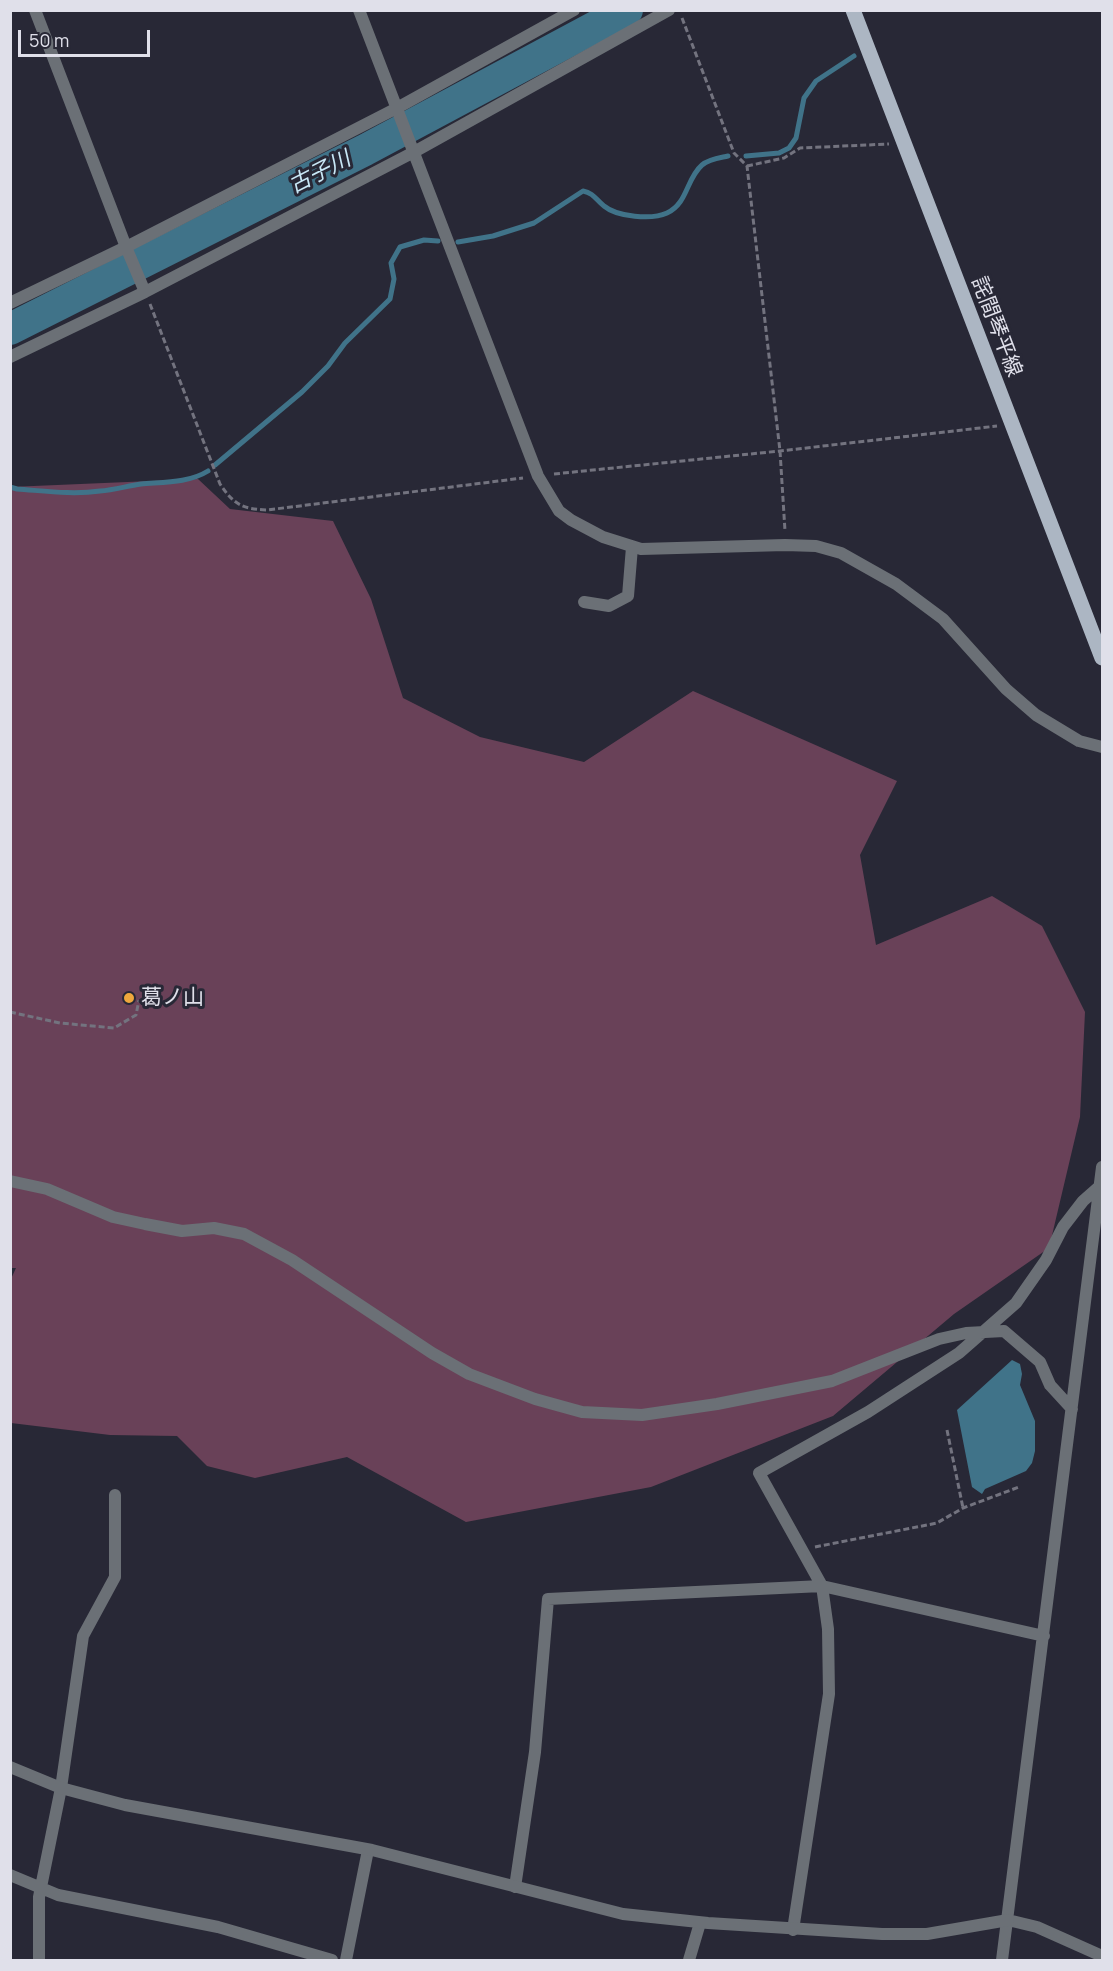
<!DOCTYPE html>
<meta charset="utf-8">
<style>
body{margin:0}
#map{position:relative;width:1113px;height:1971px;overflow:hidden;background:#282836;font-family:Manrope,sans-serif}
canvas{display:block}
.frame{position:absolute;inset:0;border:12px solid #e0e0ea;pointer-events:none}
.scale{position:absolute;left:18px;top:30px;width:132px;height:27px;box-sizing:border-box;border:3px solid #e0e0ea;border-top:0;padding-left:8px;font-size:18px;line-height:21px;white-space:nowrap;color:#e0e0ea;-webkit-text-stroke:4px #282836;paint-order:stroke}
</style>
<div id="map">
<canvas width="1113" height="1971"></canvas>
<div class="frame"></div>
<div class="scale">50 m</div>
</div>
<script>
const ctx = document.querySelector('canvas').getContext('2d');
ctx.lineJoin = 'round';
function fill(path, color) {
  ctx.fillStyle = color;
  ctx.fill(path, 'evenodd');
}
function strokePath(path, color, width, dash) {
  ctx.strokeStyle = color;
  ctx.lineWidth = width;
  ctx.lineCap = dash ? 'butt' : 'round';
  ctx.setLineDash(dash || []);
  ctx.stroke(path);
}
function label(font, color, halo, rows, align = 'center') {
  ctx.font = font + ' Manrope,"Noto Sans JP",sans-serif';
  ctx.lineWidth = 6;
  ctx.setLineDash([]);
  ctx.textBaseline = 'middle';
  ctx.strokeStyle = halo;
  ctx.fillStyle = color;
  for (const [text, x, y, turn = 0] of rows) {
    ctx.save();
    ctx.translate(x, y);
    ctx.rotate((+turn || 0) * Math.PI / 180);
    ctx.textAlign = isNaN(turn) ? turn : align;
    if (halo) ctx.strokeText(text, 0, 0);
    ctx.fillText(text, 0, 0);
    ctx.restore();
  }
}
const forest = new Path2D(`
 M198 479 230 509 333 521 371 599 403 698 480 737 584 762 693 691 897 781 860 855 876 945 992 896 1042 926 1085 1012 1080 1117 1049 1248 954 1314 833 1416 651 1487 466 1522 347 1457 255 1478 207 1466 177 1436 110 1435 11 1423 10 1281 16 1268H11L10 487Z`);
const water = new Path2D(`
 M1012 1360 1020 1364 1022 1374 1020 1385 1035 1421V1451L1032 1463 1026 1471 985 1489 982 1494 972 1487 957 1410Z`);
const stream = new Path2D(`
 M746 156 779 153 789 148 796 138 804 98 816 81 854 56
 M458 242 493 236 534 223 583 191C594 193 596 200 604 206 617 217 652 220 667 213 688 203 686 179 702 165 709 159 719 158 728 156
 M215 465 302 392 328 366 345 343 390 299 394 279 391 263 400 247 424 240 438 241
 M10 487 17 489C45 491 73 495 100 491 114 490 127 486 141 484 163 482 189 483 208 471`);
const river = new Path2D(`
 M10 329 365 150 627 10`);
const path = new Path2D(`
 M682 18 734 153 747 166 780 451 785 531
 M747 166 784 158 800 148 889 144
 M150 304 220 484C234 505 243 509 267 510L523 478
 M554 474 780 451 997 426
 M10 1012 60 1023 114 1028 136 1015 139 1000
 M947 1430 963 1508
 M815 1547 937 1523 963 1508 1019 1487`);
const minor = new Path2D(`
 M35 10 126 247 145 292
 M359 10 538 476 559 511 571 520 603 537 641 549 785 545 816 546 841 553 896 584 943 619 1006 689 1036 715 1079 741 1102 747
 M10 303 126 247 397 108 574 10
 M10 357 145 292 414 152 669 10
 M584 602 609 606 628 596 632 547
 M10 1181 47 1189 113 1217 145 1224 182 1231 214 1228 244 1234 292 1260 432 1353 469 1374 535 1399 582 1412 642 1415 717 1404 832 1381 939 1339 966 1333 1004 1331 1040 1362 1050 1385 1072 1409
 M10 1875 58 1895 218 1927 332 1960
 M515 1887 535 1752 548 1599 822 1586 1044 1636
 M1008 1920 1037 1927 1102 1956
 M793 1930 829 1694 828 1629 822 1586 759 1473 868 1412 959 1353 1016 1303 1046 1260 1063 1227 1083 1201 1100 1186
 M39 1960V1897L61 1788 83 1636 115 1577V1495
 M346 1960 368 1850
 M689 1960 700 1923
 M1002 1960 1102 1167`);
const tertiary = new Path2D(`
 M10 1767 61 1788 125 1805 372 1850 623 1914 708 1923 882 1934H927L1008 1920`);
const primary = new Path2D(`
 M853 10 1102 658`);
const markers = [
 [129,998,6,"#efa73d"]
];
const streetNames = [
 ["詫間琴平線",996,327,69]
];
const poiNames = [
 ["葛ノ山",141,998]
];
const waterNames = [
 ["古子川",320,173,-27]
];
fill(forest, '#694158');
fill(water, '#407389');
strokePath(stream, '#407389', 5);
strokePath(river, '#407389', 32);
strokePath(path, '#73737f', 3, [6, 3]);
strokePath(minor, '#6b7076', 12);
strokePath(tertiary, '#6b7076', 12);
strokePath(primary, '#acb6c3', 15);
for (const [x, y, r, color] of markers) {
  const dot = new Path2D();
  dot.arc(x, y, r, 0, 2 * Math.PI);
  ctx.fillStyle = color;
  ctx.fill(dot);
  strokePath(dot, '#282836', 2);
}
label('21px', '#e0e0ea', '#282836', streetNames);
label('21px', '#e0e0ea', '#282836', poiNames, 'left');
label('italic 22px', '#c9e8f7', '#282836', waterNames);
</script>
